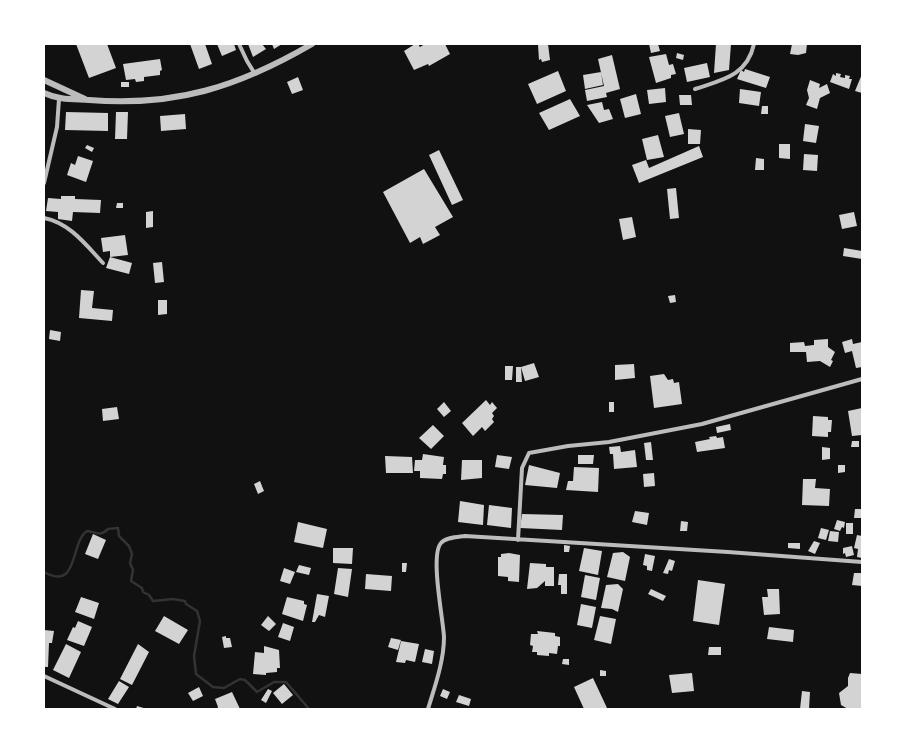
<!DOCTYPE html>
<style>
body{margin:0}
#map{position:relative;width:906px;height:753px;overflow:hidden;background:#111;font-family:"Asap Condensed",sans-serif}
canvas{display:block}
.frame{position:absolute;inset:0;border:45px solid #fff;pointer-events:none}
</style>
<div id="map">
<canvas width="906" height="753"></canvas>
<div class="frame"></div>
</div>
<script>
const ctx = document.querySelector('canvas').getContext('2d');
ctx.lineJoin = 'round';
function strokePath(path, color, width, dash) {
  ctx.strokeStyle = color;
  ctx.lineWidth = width;
  ctx.lineCap = dash ? 'butt' : 'round';
  ctx.setLineDash(dash || []);
  ctx.stroke(path);
}
function fill(path, color) {
  ctx.fillStyle = color;
  ctx.fill(path, 'evenodd');
}
const stream = new Path2D(`
 M44 572C79 592 70 542 87 531 96 532 100 537 108 529L118 528 119 536 129 546 132 554 130 563 133 570 131 581 142 588 143 592 149 595 153 601 173 599 185 601 186 604 197 611 200 621 194 656 196 674 213 687 224 688 240 679 245 680 257 692 274 682H286L309 709`);
const building = new Path2D(`
 M76 44H107L116 68 89 78Z
 M190 44H205L212 64 199 69Z
 M217 44H234L236 50 222 56Z
 M248 44H262L266 49 253 57Z
 M272 44H282L274 49Z
 M415 44H418L420 47 425 44H445L450 54 429 66 428 64 414 70 404 51Z
 M548 44 550 60 542 62 541 59 539 60 538 45Z
 M649 44H658L660 51 651 53Z
 M716 44H731L729 70 714 73Z
 M792 44H807L806 53 798 55 790 54Z
 M677 53 684 55 683 60 676 58Z
 M666 54 669 65 673 64 676 74 671 75V78L656 83 649 57Z
 M612 55 620 89 606 93 607 97 587 101 585 90 604 86 598 59Z
 M160 59 162 70 160 71V75L144 77V81L136 82 135 79 126 80 123 64Z
 M707 63 710 77 687 82 684 68Z
 M745 69 770 77 766 88 737 79 741 70 744 72Z
 M558 71 566 91 537 104 528 84Z
 M601 72 603 85 585 89 583 75Z
 M836 73 841 74 840 77 845 78V75L850 76 849 79H852L849 89 830 82 833 74 836 76Z
 M862 74V93L855 91Z
 M298 77 303 90 292 94 287 82Z
 M810 80 820 84 819 88 827 84 830 93 820 98 817 109 806 105 809 98 807 90Z
 M121 82H129V87H121Z
 M665 88 666 102 649 104 647 90Z
 M740 89 761 92 759 106 739 103Z
 M636 94 641 114 625 118 620 99Z
 M679 95H691L692 105H680Z
 M570 99 580 116 549 130 539 113Z
 M602 102 604 110 609 109 613 119 599 123 587 105Z
 M762 106H768V114H761Z
 M66 112 108 113V131L65 130Z
 M116 112H128L127 139H115Z
 M679 113 684 134 670 137 665 116Z
 M185 114 186 129 161 131 160 116Z
 M805 124 819 126 816 143 803 141Z
 M688 129 701 130 700 144H688Z
 M658 135 664 157 647 160 642 139Z
 M779 144H790V159L779 158Z
 M87 145 94 148 92 152 85 148Z
 M699 146 703 157 639 183 632 165 646 160 649 168Z
 M439 150 463 200 452 205 429 155Z
 M804 154 818 155 817 171 803 170Z
 M78 156 93 161 86 182 67 175 71 163 75 165Z
 M756 158 764 159V170H755Z
 M424 169 453 217 435 227 440 235 423 244 420 237 410 243 383 192Z
 M676 188 679 218 670 219 667 189Z
 M61 196H75V199L101 200 100 213 73 212 72 221 58 219V212L46 211 48 198 61 199Z
 M117 203H123V208H116Z
 M153 211V227L146 228V212Z
 M854 212 857 226 842 229 839 215Z
 M632 217 636 237 623 240 619 219Z
 M125 235 128 255 110 257V251L103 252 101 238Z
 M844 248 862 251V259L843 256Z
 M110 257 132 263 129 274 106 268Z
 M162 262 164 282 155 283 153 263Z
 M81 290 94 291 92 308 113 310 112 321 79 318Z
 M675 295 676 302 670 303 668 296Z
 M158 300H167V314L158 315Z
 M50 330 61 332 60 341 49 339Z
 M828 339V347L835 352 831 360 833 361 830 367 820 361 807 362 806 352H790V343L804 342 805 346 814 345V340Z
 M852 339 853 344 862 342V367L856 368 852 351 845 353 842 342Z
 M534 363 539 377 525 381 521 367Z
 M634 364 635 378 615 380V365Z
 M505 366H513L512 380H505Z
 M516 367H521L522 382H516Z
 M664 374 668 380 673 379 674 383 679 382 682 404 654 408 650 376Z
 M486 400 490 405 492 402 497 408 492 413 494 416 492 419 494 422 485 431 482 427 473 436 462 423Z
 M444 402 451 411 444 417 437 409Z
 M609 402H614V412H609Z
 M117 407 119 419 103 421 102 409Z
 M862 408V435L852 436 848 411Z
 M813 416 828 417V420H832L831 432H828V437L812 436Z
 M730 424 731 430 717 433 716 427Z
 M433 425 444 436 431 449 419 438Z
 M716 436 717 438 723 437 725 448 697 452 695 442 710 439 709 437Z
 M852 441H859V447H851Z
 M651 442 653 460H646L644 443Z
 M620 446 621 452 635 450 637 467 614 469 613 454H610L609 447Z
 M822 447 830 448V459L822 460Z
 M423 454 444 457 443 465H446V474H443L442 479 420 478V471H414L415 460H422Z
 M497 455 512 457 509 469 495 467Z
 M578 455H594L593 464H578Z
 M385 456 412 457 413 473H386Z
 M462 460H482V478L461 480Z
 M529 465 560 473 557 488 525 485Z
 M838 465H845V472L838 473Z
 M574 467 599 468 598 492 566 490 568 481H573Z
 M654 473 655 486 644 487 643 474Z
 M803 479H816L815 488 830 489 829 506 802 505Z
 M260 481 264 491 258 494 254 484Z
 M460 501 484 505 483 525 458 522Z
 M489 505 512 508 511 528 487 525Z
 M855 509H862V518H854Z
 M635 511 649 513 647 525 632 522Z
 M522 514 563 515 562 530 520 528Z
 M837 520 845 522 844 528 842 527 840 531 834 529Z
 M681 521 688 522 687 531H680Z
 M298 522 327 529 323 548 294 542Z
 M846 523H853V534H846Z
 M821 528 829 530 826 540 818 538Z
 M830 531 839 532 838 542 828 541Z
 M93 534 106 540 98 559 85 554Z
 M857 535 862 536V558L857 557 858 549 854 548Z
 M814 541 820 543 815 554 808 551Z
 M788 543H800V549L788 548Z
 M564 545 570 546 569 552H564Z
 M852 546 854 555 846 557 845 553 843 554V548Z
 M333 548H353L352 564 333 563Z
 M584 548 602 551 598 575 579 571Z
 M623 552 630 557 625 581 607 577 613 553Z
 M509 553 520 555 519 582 508 581V577L498 576V557H501V554Z
 M645 554 655 556 652 571 647 570V566L643 565Z
 M669 559 675 561 672 571 669 570 668 574 663 573Z
 M402 563H407L406 572H402Z
 M530 563 546 564V567H554V586H545V581L537 588 527 589Z
 M299 565 311 568 309 575 296 572Z
 M284 568 295 572 290 584 280 581Z
 M338 568 352 569 348 597 334 594Z
 M854 573H862V586L852 585Z
 M366 574 392 576 391 591 365 589Z
 M559 574H567V594H561V585H558Z
 M585 575 600 578 596 600 581 597Z
 M698 580 725 584 719 625 693 621Z
 M618 584 623 589 618 612 612 609 601 608 606 585Z
 M651 589 666 596 663 601 648 594Z
 M767 589H779L780 614 764 615 762 597H768Z
 M317 594 329 596 325 617 319 615 315 622H312Z
 M81 597 99 603 94 619 75 612Z
 M287 597 304 601V604L307 605 303 621 282 614Z
 M581 604 596 607 592 628 577 625Z
 M164 616 188 630 179 644 155 631Z
 M268 616 276 624 269 631 261 625Z
 M600 616 616 619 611 644 594 640Z
 M78 621 92 627 84 646 67 640 73 627 75 628Z
 M283 623 294 627 290 641 278 637Z
 M769 627 794 630 793 642 767 639Z
 M44 630 54 631 52 643H49L48 667H44Z
 M537 631 555 633V636L560 637V646H558L557 654 549 653V656L537 655V652H532L533 646 530 645 531 634H538Z
 M226 636V638H230L232 647 224 648 222 637Z
 M391 638 401 640 398 650 388 647Z
 M401 641 419 644 415 662 406 660 405 663 396 662Z
 M66 644 81 652 69 678 53 670Z
 M138 644 149 652 132 685 120 679Z
 M264 646 279 650 280 668H277V672L266 673V675L253 674 255 652 264 653Z
 M709 647H721V655H708Z
 M425 649 434 651 432 664 422 662Z
 M563 659H569V665L562 664Z
 M600 670 606 671V676H600Z
 M692 673 694 691 672 693 669 675Z
 M850 673 862 674V709H848L841 705 839 693 848 686V678Z
 M593 678 607 708 604 709H584L574 687Z
 M119 681 129 687 118 704 108 699Z
 M284 684 293 695 282 704 273 693Z
 M199 687 203 696 193 701 188 693Z
 M268 689 272 691 266 703 261 700Z
 M443 689 450 692 447 699 440 696Z
 M802 691 810 692 809 709H800Z
 M232 692 240 709H217L218 707 215 699Z
 M459 695 471 699 469 706 456 702Z
 M137 706 147 709H136Z`);
const minor = new Path2D(`
 M239 44 247 61 255 74
 M695 89C722 80 747 76 754 44
 M44 183 57 127 59 99
 M44 218C70 223 86 245 103 263
 M518 540 522 468 529 453 568 446 609 442 702 424 862 379
 M44 676 115 709
 M428 709C435 686 444 661 444 637 443 618 430 555 441 543 446 537 458 537 465 536L728 552 862 562`);
const tertiary = new Path2D(`
 M44 80 85 99
 M44 93C59 100 72 99 89 100 175 107 238 87 312 44`);
strokePath(stream, '#333', 2.5);
fill(building, '#d3d3d3');
strokePath(minor, '#bcbcbc', 4);
strokePath(tertiary, '#bcbcbc', 6);
</script>
